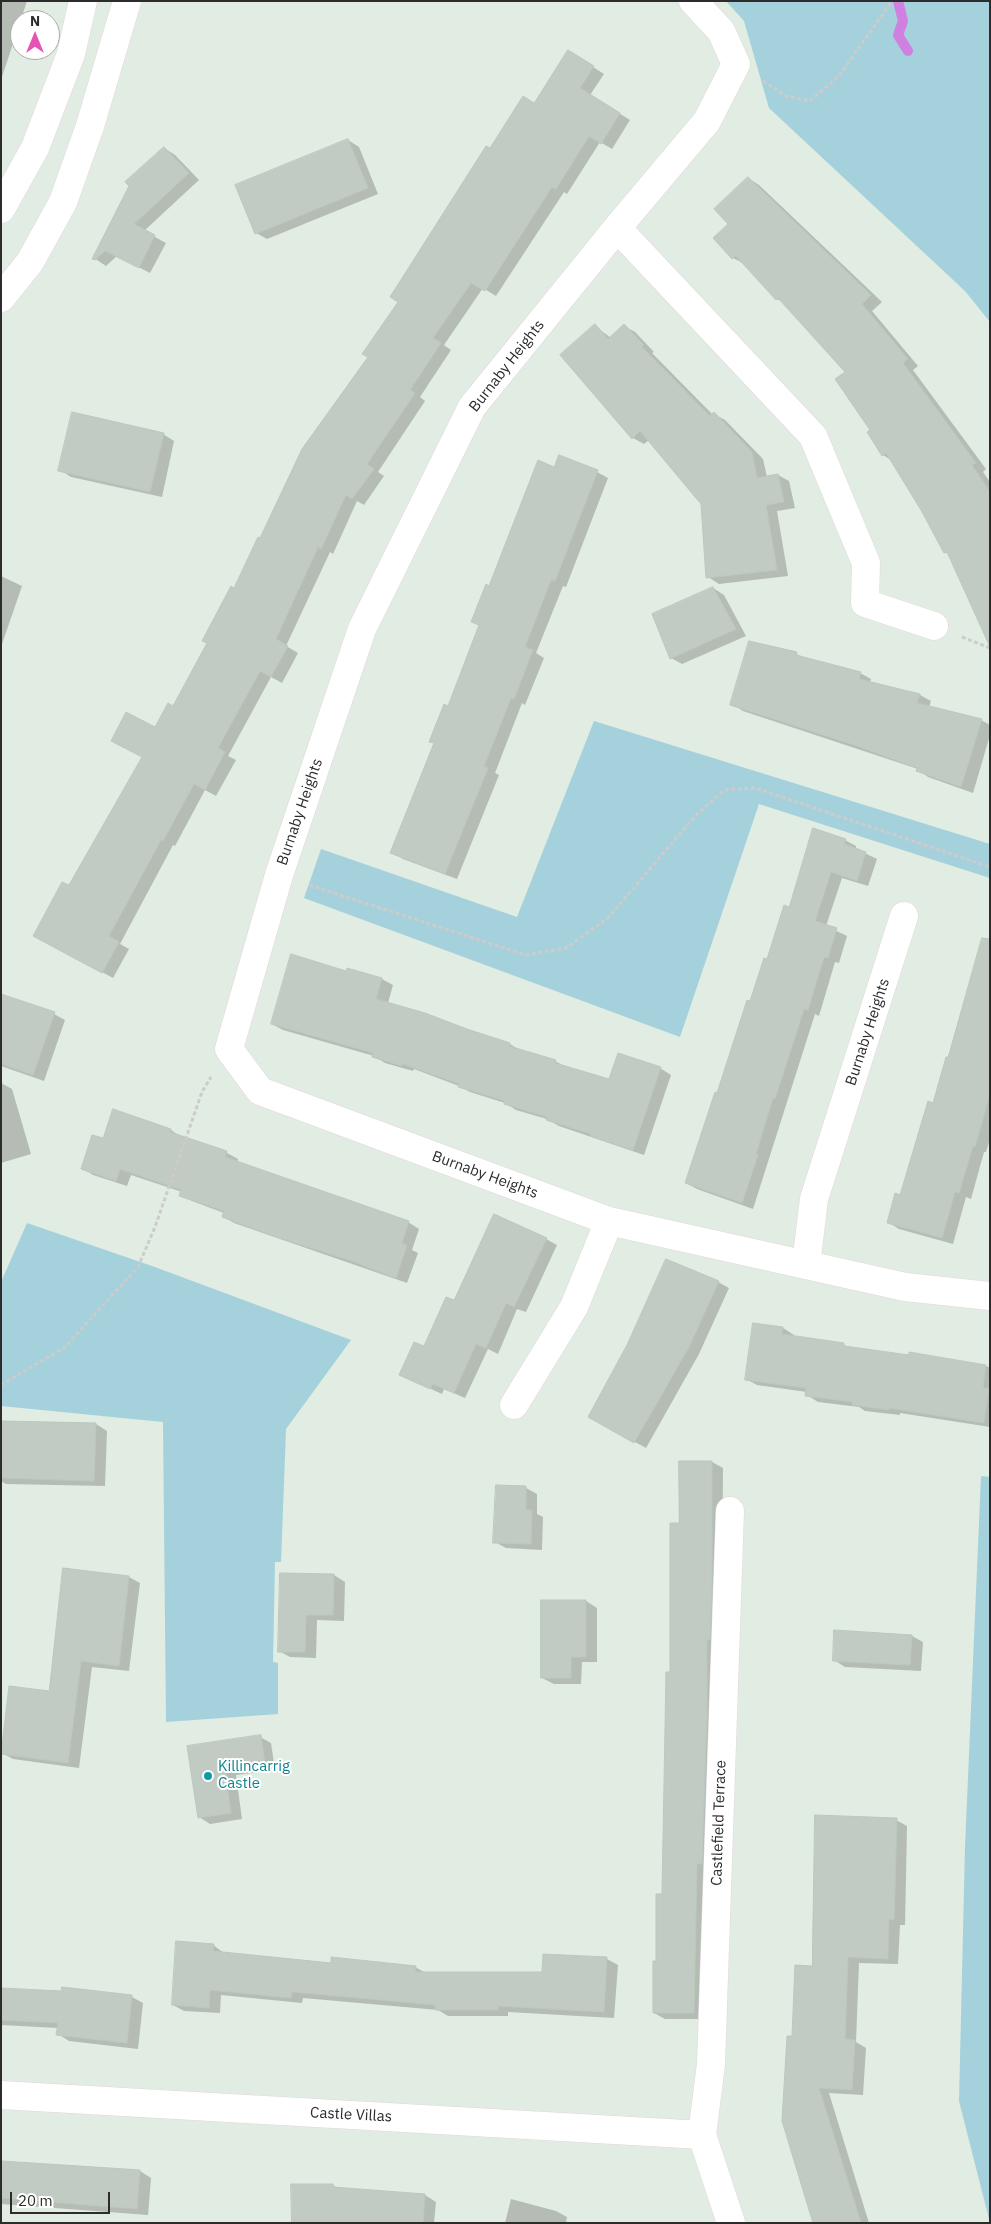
<!DOCTYPE html>
<style>
body{margin:0}
#map{position:relative;width:991px;height:2224px;overflow:hidden;background:#e1ece2;font-family:"IBM Plex Sans",sans-serif}
canvas{display:block}
.frame{position:absolute;inset:0;border:2px solid #2c2c2c;pointer-events:none}
.north{position:absolute;left:10px;top:10px;width:50px;height:50px;box-sizing:border-box;background:#fff;border:1px solid #ababab;border-radius:50%;rotate:0deg;font-size:14px;font-weight:700;line-height:20px;text-align:center;color:#2c2c2c}
.north::after{content:'';display:block;margin:auto;width:18px;height:22px;background:#e554b2;clip-path:polygon(50% 0,100% 100%,50% 72%,0 100%)}
.scale{position:absolute;left:10px;top:2192px;width:100px;height:22px;box-sizing:border-box;border:2px solid #2c2c2c;border-top:0;padding-left:6px;font-size:15px;line-height:18px;white-space:nowrap;color:#2c2c2c;-webkit-text-stroke:4px #fff;paint-order:stroke}
</style>
<div id="map">
<canvas width="991" height="2224"></canvas>
<div class="frame"></div>
<div class="north">N</div>
<div class="scale">20 m</div>
</div>
<script>
const ctx = document.querySelector('canvas').getContext('2d');
ctx.lineJoin = 'round';
function fill(path, color) {
  ctx.fillStyle = color;
  ctx.fill(path, 'evenodd');
}
function strokePath(path, color, width, dash) {
  ctx.strokeStyle = color;
  ctx.lineWidth = width;
  ctx.lineCap = dash ? 'butt' : 'round';
  ctx.setLineDash(dash || []);
  ctx.stroke(path);
}
function label(font, color, halo, rows, align = 'center') {
  ctx.font = font + ' "IBM Plex Sans",sans-serif';
  ctx.lineWidth = 4;
  ctx.setLineDash([]);
  ctx.textBaseline = 'middle';
  ctx.strokeStyle = halo;
  ctx.fillStyle = color;
  for (const [text, x, y, turn = 0] of rows) {
    ctx.save();
    ctx.translate(x, y);
    ctx.rotate((+turn || 0) * Math.PI / 180);
    ctx.textAlign = isNaN(turn) ? turn : align;
    if (halo) ctx.strokeText(text, 0, 0);
    ctx.fillText(text, 0, 0);
    ctx.restore();
  }
}
const green = new Path2D(`
 M726 1H990V322L965 291 769 108 744 21Z
 M594 721 990 844V878L759 804 680 1037 304 898 321 849 517 917Z
 M27 1223 152 1266 351 1340 286 1429 281 1562H275L273 1662 278 1663V1714L166 1722 163 1422 1 1406V1282Z
 M981 1476 990 1477V2223L959 2101 965 1847Z`);
const shadow = new Path2D(`
 M1 1H27L1 80Z
 M579 58 604 74 590 95 630 120 612 149 600 142 567 194 564 192 496 296 483 288 444 345 451 350 420 397 425 401 378 472 384 476 364 505 357 501 333 554 330 552 286 646 298 653 282 683 271 677 228 756 236 760 216 796 205 790 175 846 173 845 120 944 129 949 113 978 46 942 69 887 143 757 155 729 174 708 261 540 490 150Z
 M348 140 359 147 378 194 267 239 256 233Z
 M164 148 175 155 199 180 144 231 166 243 150 273 117 256 106 266 94 258Z
 M748 178 759 185 882 302 872 311 918 366 913 370 986 469 983 472 990 482V610L950 555 945 552 922 509 891 460 883 455 847 372 786 304 777 299 745 264 733 258 715 238 730 224Z
 M595 326 611 338 624 326 635 332 654 352 652 353 713 415 714 414 725 420 763 459 767 477 778 475 789 481 795 508 777 511 788 576 719 584 708 577 702 504 649 440 644 444 633 438Z
 M163 434 174 441 162 497 71 477 60 470Z
 M555 469 597 472 608 478 566 587 563 586 536 653 544 658 525 705 522 703 495 773 499 775 457 879 403 859 392 852 480 625 489 587Z
 M1 576 22 586 1 647Z
 M713 588 724 595 746 636 682 664 671 658Z
 M796 654 805 658 860 673 871 679 870 683 920 695 931 701 929 707 981 720 990 725V735L973 793 928 777 918 769 743 711 732 704Z
 M845 840 856 846V849L877 859 868 886 842 878 826 926 847 936 839 963 835 962 819 1016 815 1014 753 1209 697 1189 686 1183 751 1003 789 908Z
 M974 970 990 975V1139L986 1152H984L971 1199 966 1197 953 1244 899 1229 888 1222 900 1196 934 1104Z
 M347 972 382 979 393 985 388 1003 510 1044 521 1051 555 1061 566 1067 610 1081 660 1068 671 1075 644 1155 559 1126 547 1119 516 1110 505 1103 470 1092 459 1086 414 1069 413 1071 385 1063 374 1056 283 1030 272 1024Z
 M1 995 54 1014 65 1020 44 1081 1 1066Z
 M1 1083 12 1089 31 1154 1 1163Z
 M171 1130 181 1137 227 1153 238 1159 237 1163 408 1222 419 1229 412 1250 418 1253 407 1283 234 1223 223 1216 224 1213 192 1201 181 1195 182 1192 131 1175 127 1186 93 1175 82 1168 104 1140Z
 M546 1239 557 1245 526 1312 517 1309 498 1354 488 1349 465 1398 444 1389 442 1394 400 1375 425 1348Z
 M718 1282 729 1288 699 1354 646 1448 589 1417Z
 M783 1328 794 1335V1337L844 1345 850 1348 910 1356V1354L990 1367V1427L900 1413V1415L865 1411 859 1407 818 1402 807 1395V1392L757 1385 746 1379Z
 M1 1422 96 1424 107 1431 105 1486 6 1484 1 1481Z
 M680 1462H712L723 1468 722 1596 705 2019H665L654 2013 664 1895 680 1524Z
 M497 1487 526 1488 537 1494V1514L543 1517 542 1550 506 1548 495 1542Z
 M281 1574 334 1575 345 1582 344 1621 317 1620 316 1658 290 1657 279 1651Z
 M129 1577 140 1583 129 1671 92 1667 79 1768 13 1759 2 1753 50 1692Z
 M586 1601 597 1608V1662H582L581 1684H554L542 1678Z
 M912 1636 923 1642 921 1671 845 1667 834 1660Z
 M260 1737 271 1743 275 1770 236 1775 242 1819 210 1824 199 1817 188 1747Z
 M896 1820 907 1826 905 1925H900L898 1964 859 1963 856 2042 866 2048 863 2095 829 2093 869 2223H814L793 2037 813 1967Z
 M213 1945 224 1953 332 1964 415 1967 426 1973H543L607 1959 618 1965 614 2018 508 2012V2016H448L438 2010 303 1998 302 2003 221 1995 220 2013 184 2011 173 2005Z
 M1 1989 132 1997 143 2003 138 2049 69 2041 58 2034V2028L1 2025Z
 M1 2163 68 2167 69 2165 140 2171 151 2178 148 2215 1 2204Z
 M332 2185 338 2188 425 2195 436 2202 434 2223H293Z
 M511 2199 556 2211 567 2217 566 2223H505Z`);
const stream = new Path2D(`
 M898 1 903 21 898 35 908 51`);
const building = new Path2D(`
 M568 50 594 66 580 88 620 113 601 144 589 136 556 189 552 187 485 291 471 283 433 338 441 343 410 390 415 393 367 464 374 469 352 499 346 495 321 549 318 547 276 639 288 646 271 677 260 671 218 748 225 752 205 790 194 784 163 841 161 840 109 936 119 942 102 973 33 936 62 882 69 885 142 757 111 741 126 712 155 727 168 703 173 706 207 643 202 641 231 586 234 588 258 537 260 538 302 449 368 357 362 354 398 302 390 297 486 146 490 148 523 96 534 103Z
 M348 139 368 188 255 234 235 185Z
 M164 147 189 173 134 224 155 235 139 268 105 251 95 260 92 259 129 186 125 182Z
 M748 177 871 295 862 304 908 359 903 363 976 463 972 465 990 492V647L947 552 944 553 921 510 886 453 882 456 867 432 870 430 835 379 845 372 778 298 776 300 736 256 732 259 713 238 728 224 714 209Z
 M595 324 608 339 624 324 644 345 642 347 710 416 714 412 752 452 757 478 778 474 784 502 766 505 777 570 706 578 701 504 640 431 632 439 560 355Z
 M72 412 164 433 150 492 58 471Z
 M559 455 598 470 555 581 551 580 525 647 533 650 514 699 511 698 484 766 488 768 445 874 390 853 434 743 429 742 444 704 448 706 479 625 471 622 486 584 489 586 538 460 554 467Z
 M713 587 736 629 670 659 652 614Z
 M749 641 797 652 796 655 861 672 859 679 920 694 917 703 982 719 961 787 916 771 917 768 854 745 730 705Z
 M813 828 846 839 844 844 866 852 857 881 831 872 815 921 837 928 828 958 824 957 808 1010 804 1009 775 1099 773 1098 756 1154 758 1155 742 1203 685 1183 715 1092 717 1093 747 1000 750 1001 764 958 767 959 784 905 789 907Z
 M982 938 990 939V1094L975 1147 973 1146 959 1193 955 1192 942 1238 887 1223 895 1193 900 1195 928 1101 933 1103 946 1057H948Z
 M291 954 346 971 347 968 382 978 376 999 425 1013 467 1029 510 1043 509 1046 556 1060 555 1063 609 1079 618 1053 661 1067 633 1150 590 1136 591 1134 546 1120 547 1117 504 1104 505 1101 458 1087 459 1084 403 1064 402 1066 372 1057 373 1053 271 1024Z
 M1 994 55 1012 33 1075 1 1064Z
 M113 1109 171 1129 170 1132 227 1151 225 1157 409 1221 402 1243 407 1245 396 1278 361 1265V1264L270 1235 222 1217 224 1211 179 1196 181 1190 120 1169 116 1181 81 1169 92 1135 103 1138Z
 M494 1214 547 1238 514 1307 506 1303 486 1348 476 1344 454 1393 433 1384 430 1389 399 1375 414 1342 424 1346 446 1297 454 1300Z
 M666 1259 719 1281 689 1347 634 1443 588 1417 627 1345Z
 M753 1323 783 1327 782 1334 844 1343V1346L909 1355V1352L986 1365 983 1388 989 1389 984 1423 889 1408V1410L852 1405 853 1402 805 1396 806 1388 745 1380Z
 M1 1421 96 1423 94 1481 1 1478Z
 M679 1461H712V1589L710 1640H707V1717L702 1864H697L694 2013H653V1961H656V1894H662L666 1672H670V1523H679Z
 M496 1485 526 1486V1510H532L531 1544 493 1543Z
 M63 1568 129 1576 119 1666 81 1661 68 1763 1 1754 9 1686 49 1691Z
 M280 1573 334 1574 333 1615H306L305 1652H278Z
 M541 1600H586V1657H571V1678H541Z
 M834 1630 912 1635 910 1665 833 1661Z
 M261 1735 265 1764 225 1769 231 1813 198 1818 187 1746Z
 M815 1815 897 1818 894 1920 889 1919 888 1959 848 1957 845 2039 855 2040 852 2090 819 2088 861 2223H813L782 2121 787 2036H792L795 1965 812 1966Z
 M176 1941 214 1944 213 1951 331 1963V1957L416 1966 415 1972H542L543 1954 607 1957 604 2012 498 2006V2010H435V2005L292 1992 291 1998 210 1990 209 2008 172 2005Z
 M62 1987 132 1995 127 2043 56 2035 58 2023 1 2020V1988L61 1991Z
 M1 2161 140 2170 137 2209 1 2198Z
 M291 2184H333V2187L425 2194 423 2223H292Z`);
const path = new Path2D(`
 M763 81 786 96 810 101 839 76 892 1
 M962 637 990 648
 M309 885 526 955 566 948 608 918 695 816 724 790 755 788 990 867
 M1 1385 65 1347 138 1267 155 1227 202 1092 211 1077`);
const street = new Path2D(`
 M693 1 721 31 736 64 707 121 617 228 472 407 362 629 279 875 229 1049 260 1091 609 1221 905 1287 990 1296
 M1 209 35 148 71 54 83 1
 M617 228 813 436 866 563 865 603 934 626
 M806 1265 814 1199 904 916
 M514 1405 574 1307 609 1221
 M730 1511 711 2064 702 2135 731 2223
 M1 2095 702 2135`);
const secondary = new Path2D(`
 M1 298 30 262 63 202 90 126 127 1`);
const markers = [
 [208,1776,5,"#0f9aa8"]
];
const streetNames = [
 ["Burnaby Heights",507,366,-52],
 ["Burnaby Heights",300,812,-71],
 ["Burnaby Heights",868,1032,-72],
 ["Burnaby Heights",485,1175,20],
 ["Castlefield Terrace",719,1823,-88],
 ["Castle Villas",351,2115,3]
];
const cultureNames = [
 ["Killincarrig",218,1767],
 ["Castle",218,1784]
];
fill(green, '#a4d1dc');
fill(shadow, '#0003');
strokePath(stream, '#cf80e1', 10);
fill(building, '#c2cbc3');
strokePath(building, '#bac8bd', 1);
strokePath(street, '#e3d6de', 29);
strokePath(secondary, '#e3d6de', 29);
strokePath(path, '#ccc', 3, [4, 2.5]);
strokePath(street, '#fff', 28);
strokePath(secondary, '#fff', 28);
for (const [x, y, r, color] of markers) {
  const dot = new Path2D();
  dot.arc(x, y, r, 0, 2 * Math.PI);
  ctx.fillStyle = color;
  ctx.fill(dot);
  strokePath(dot, '#fff', 2);
}
label('15px', '#2c2c2c', '#fff', streetNames);
label('15px', '#0d838f', '#fff', cultureNames, 'left');
</script>
